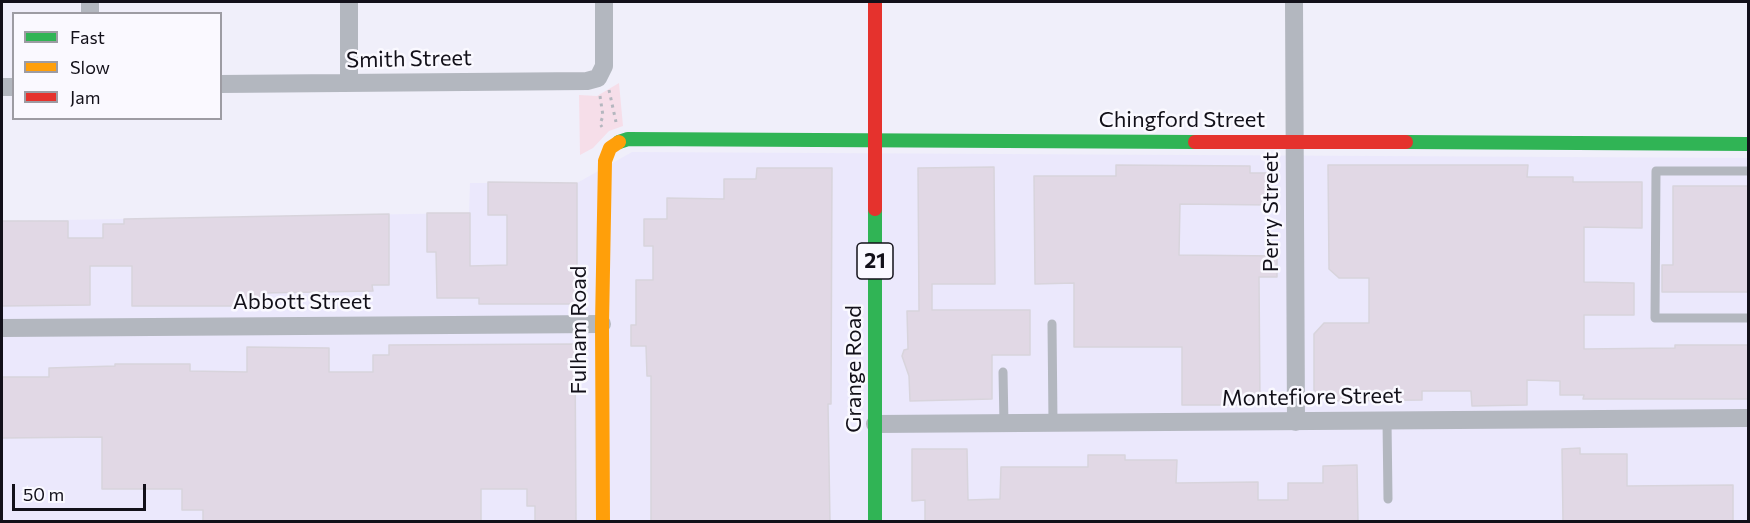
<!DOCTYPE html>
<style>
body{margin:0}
#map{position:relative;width:1750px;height:523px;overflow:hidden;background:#f0effa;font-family:Commissioner,sans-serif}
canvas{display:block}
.frame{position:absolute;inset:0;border:3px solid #121019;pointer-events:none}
.legend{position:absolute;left:12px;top:12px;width:210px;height:108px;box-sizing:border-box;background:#faf9ff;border:2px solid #9d9ca3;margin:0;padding:8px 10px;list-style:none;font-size:18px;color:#121019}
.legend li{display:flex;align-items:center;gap:12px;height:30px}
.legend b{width:30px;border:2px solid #9d9ca3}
.scale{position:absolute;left:12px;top:484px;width:134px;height:27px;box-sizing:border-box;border:3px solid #121019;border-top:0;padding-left:8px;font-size:18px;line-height:21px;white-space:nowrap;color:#121019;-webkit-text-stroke:4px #faf9ff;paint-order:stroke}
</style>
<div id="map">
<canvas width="1750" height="523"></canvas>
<div class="frame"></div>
<ul class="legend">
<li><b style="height:8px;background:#30b455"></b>Fast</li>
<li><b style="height:8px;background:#ff9f0a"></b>Slow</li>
<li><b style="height:8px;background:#e5322d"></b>Jam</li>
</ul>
<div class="scale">50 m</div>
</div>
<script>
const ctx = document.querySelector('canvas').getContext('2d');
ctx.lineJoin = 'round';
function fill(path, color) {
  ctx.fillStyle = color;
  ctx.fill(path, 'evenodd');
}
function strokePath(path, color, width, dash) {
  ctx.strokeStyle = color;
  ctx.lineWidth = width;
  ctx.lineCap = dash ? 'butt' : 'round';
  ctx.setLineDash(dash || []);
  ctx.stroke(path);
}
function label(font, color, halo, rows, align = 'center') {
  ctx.font = font + ' Commissioner,sans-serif';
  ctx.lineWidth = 5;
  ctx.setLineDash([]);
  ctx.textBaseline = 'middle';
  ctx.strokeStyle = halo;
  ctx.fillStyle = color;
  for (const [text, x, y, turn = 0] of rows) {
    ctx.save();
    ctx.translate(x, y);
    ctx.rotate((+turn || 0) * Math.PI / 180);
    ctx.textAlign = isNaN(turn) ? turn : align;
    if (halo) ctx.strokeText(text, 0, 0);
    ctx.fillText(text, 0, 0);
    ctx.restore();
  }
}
const built = new Path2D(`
 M632 152 1748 158V521H2V221L469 213 470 183H577Z`);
const green = new Path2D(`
 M619 83 623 126 609 131 593 148 580 155 579 95 597 96Z`);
const building = new Path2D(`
 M1116 165 1250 166V173H1271V205L1180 204 1179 255 1277 256V277H1259L1260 405H1182V347H1074V283L1035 284 1034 176H1116Z
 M1328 165H1528L1527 177H1573V182H1642V228L1584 227V282L1634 283V315H1584V349L1675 348V345H1749V399H1583L1584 395H1560V381L1527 380V405L1472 406 1471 391H1422V400L1326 401 1314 390V334L1324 323H1369V278H1339L1329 269Z
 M994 167 995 284H932V310H1030V355H992V399L910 401 909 376 902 356 904 350 908 349 907 311H919L918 168Z
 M757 168H832L831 404H828L830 522H651V376H647L646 346H631V325H636V280H653V246H644V219H667V198L724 199V179H756Z
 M488 182 577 183V304H479V298H437L436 252H427V213H470V266L507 265V215H488Z
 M1673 186H1749V292H1662V265H1673Z
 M389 214V285H372L373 291 261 293V306H132V266H90V305L2 306V221H68V238H103V224H124V219Z
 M575 344 576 522H535V506H527V489H481V522H203V510H182V489H102V437L2 438V377H49V368L115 366V364H190V371L247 372V347L329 348V372H373V355H389V345Z
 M1580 448V454H1627V486L1733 485V522H1563L1562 449Z
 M912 449H967L968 500 1000 499 1001 467H1088V455H1125V460H1177L1176 483 1258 482V500H1288V483H1323V466L1357 465 1358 522H925V500L912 501Z`);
const path = new Path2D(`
 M609 90 616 122
 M600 96 603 116 600 124 602 127`);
const lane = new Path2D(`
 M1748 171H1656L1655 318H1748
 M1052 324 1053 423
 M1003 372 1004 424
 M1387 421 1388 499`);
const street = new Path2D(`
 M349 2V83
 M1294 2 1296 422
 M90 14V2
 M220 84 587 81 598 78 604 66V2
 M2 87H14
 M2 328 602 324
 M875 424 1748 418`);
const fast = new Path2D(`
 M619 142 628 139 1195 142
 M1406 142 1748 144
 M875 209V522`);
const slow = new Path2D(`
 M603 522 602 324 605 161 610 148 619 142`);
const jam = new Path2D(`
 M875 2V209
 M1195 142H1406`);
const shields = [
 [875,261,36]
];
const shieldNames = [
 ["21",875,261]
];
const streetNames = [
 ["Smith Street",409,59,-1],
 ["Chingford Street",1182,120],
 ["Perry Street",1271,212,-90],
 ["Abbott Street",302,302],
 ["Fulham Road",579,330,-90],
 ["Grange Road",854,369,-90],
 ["Montefiore Street",1312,397,-1]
];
fill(built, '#ebe8fc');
fill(green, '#f6dee9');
fill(building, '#e1d8e5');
strokePath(building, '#d8d4dc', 1.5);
strokePath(path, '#b4b7bf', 3, [3, 4.5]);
strokePath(lane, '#b3b7bf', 9);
strokePath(street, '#b3b7bf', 18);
strokePath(fast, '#30b455', 14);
strokePath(slow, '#ff9f0a', 14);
strokePath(jam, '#e5322d', 14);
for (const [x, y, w] of shields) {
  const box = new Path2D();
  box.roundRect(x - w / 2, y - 18, w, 36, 4.5);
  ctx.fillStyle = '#faf9ff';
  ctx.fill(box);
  strokePath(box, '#121019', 1.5);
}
label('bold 21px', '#121019', null, shieldNames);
label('22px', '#121019', '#faf9ff', streetNames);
</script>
